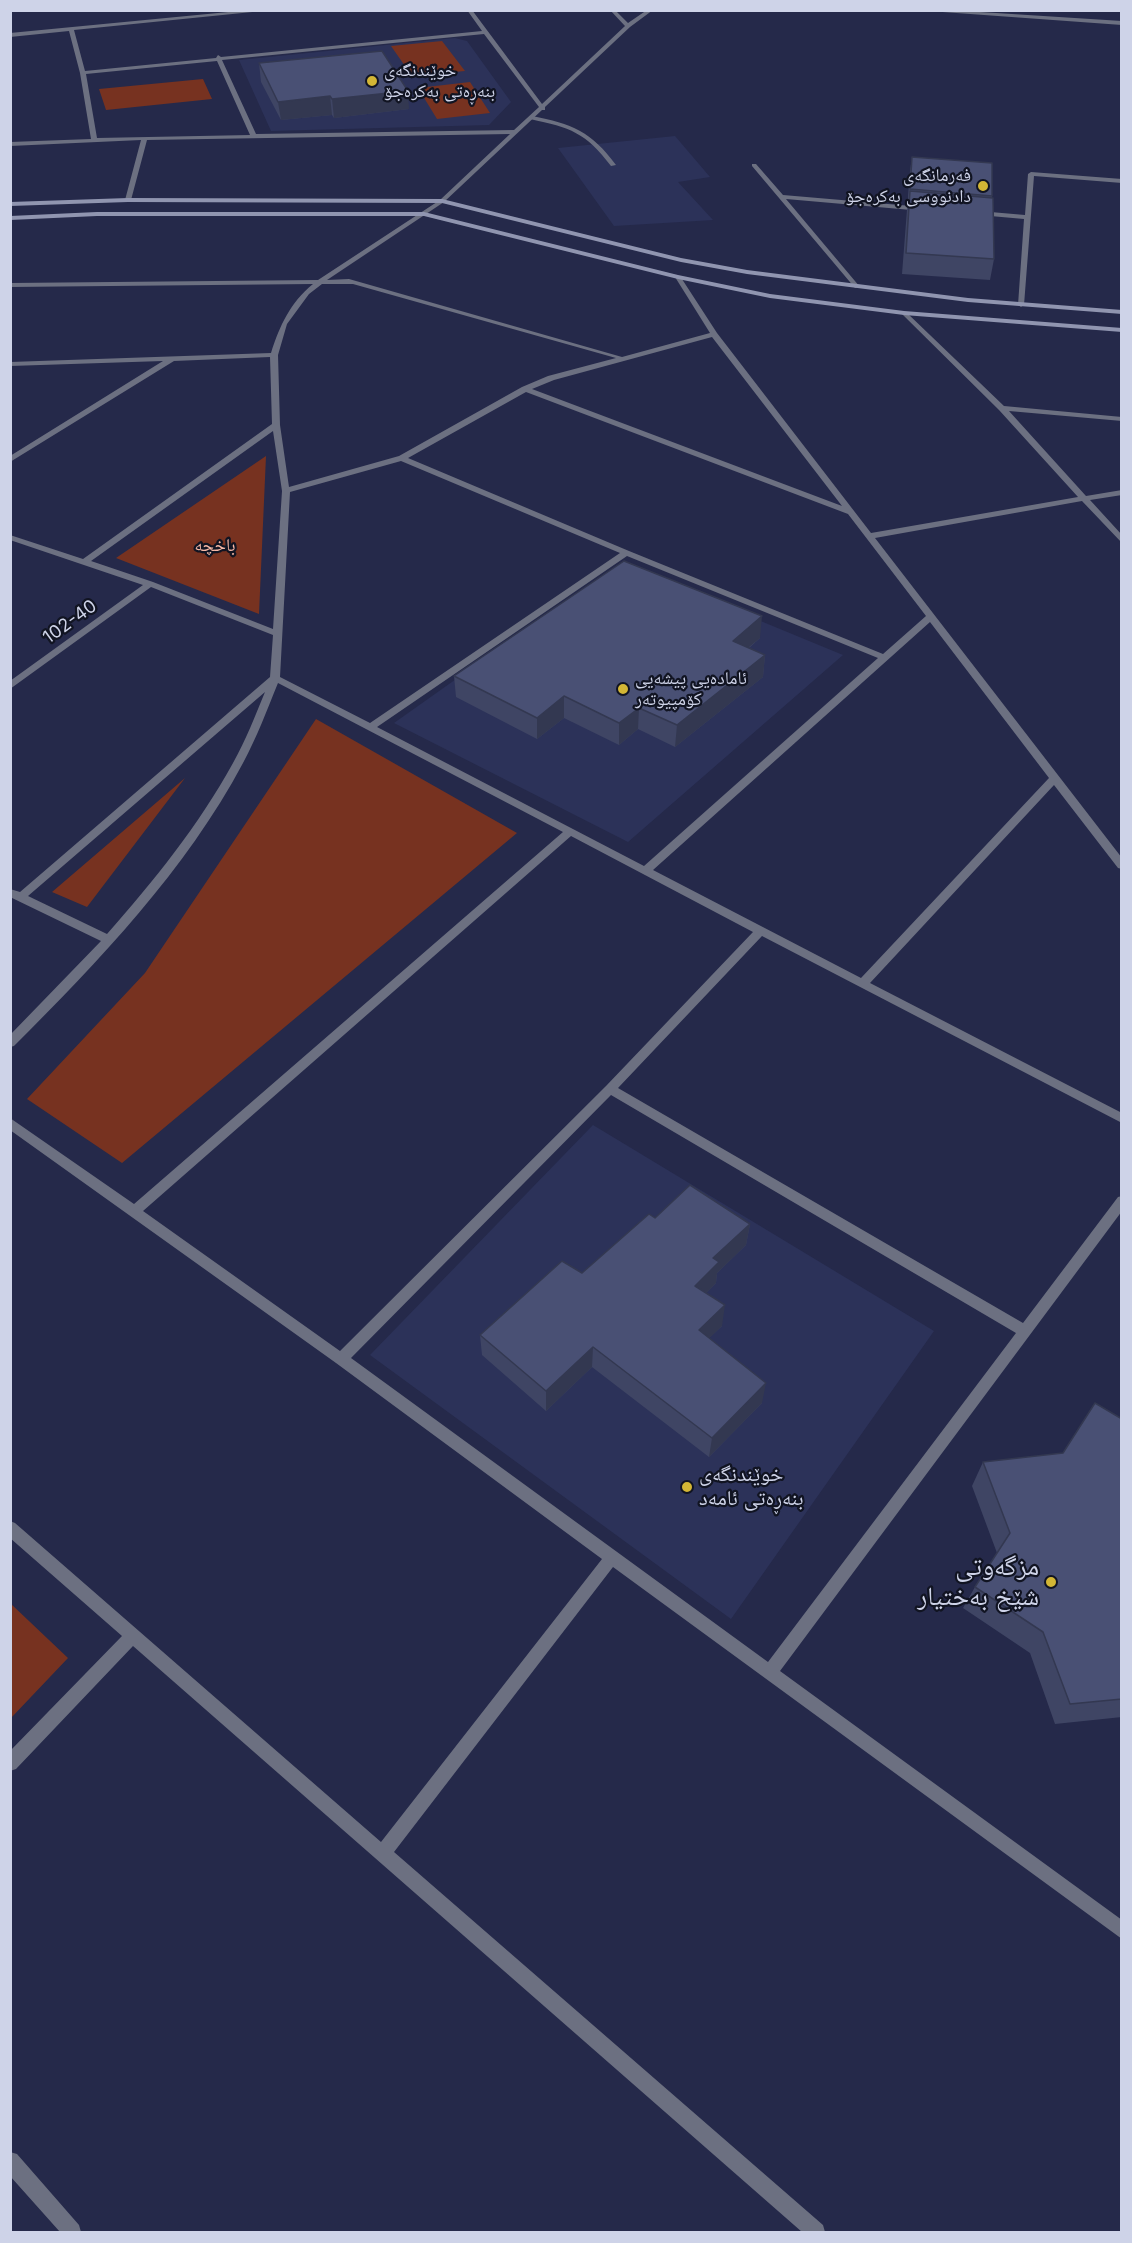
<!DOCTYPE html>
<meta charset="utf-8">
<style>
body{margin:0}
#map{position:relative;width:1132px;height:2243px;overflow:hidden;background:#25294a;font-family:Inter,sans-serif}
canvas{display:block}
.frame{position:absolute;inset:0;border:12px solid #ced3e8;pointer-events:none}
</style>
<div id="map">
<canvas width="1132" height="2243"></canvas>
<div class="frame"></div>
</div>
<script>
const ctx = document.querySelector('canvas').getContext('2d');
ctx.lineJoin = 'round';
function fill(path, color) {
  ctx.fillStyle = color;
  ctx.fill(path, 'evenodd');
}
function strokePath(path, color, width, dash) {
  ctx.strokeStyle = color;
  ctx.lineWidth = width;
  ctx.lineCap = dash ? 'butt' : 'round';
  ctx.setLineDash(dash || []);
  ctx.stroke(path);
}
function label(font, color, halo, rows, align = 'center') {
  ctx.font = font + ' Inter,"Noto Naskh Arabic",sans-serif';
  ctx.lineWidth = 4.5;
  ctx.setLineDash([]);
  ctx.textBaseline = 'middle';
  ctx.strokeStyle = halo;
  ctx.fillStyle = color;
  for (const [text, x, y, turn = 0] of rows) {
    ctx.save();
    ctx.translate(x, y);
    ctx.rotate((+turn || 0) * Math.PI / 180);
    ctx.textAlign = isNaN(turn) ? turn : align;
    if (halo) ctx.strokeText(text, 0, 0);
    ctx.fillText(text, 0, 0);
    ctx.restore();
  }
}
const built = new Path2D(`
 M455 38 467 41 511 102 489 125 271 131 239 60Z
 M675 136 710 177 678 182 713 220 614 226 558 148Z
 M620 563 843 655 628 842 394 723Z
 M593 1125 934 1331 731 1619 370 1355Z`);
const green = new Path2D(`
 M442 41 465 71 412 76 391 46Z
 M203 79 212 99 106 110 99 89Z
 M470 82 490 113 437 119 418 88Z
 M266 456 259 614 116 558Z
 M316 719 517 833 122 1163 27 1099 145 973Z
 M185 778 87 907 52 892Z
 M10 1603 68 1658 11 1718H10Z`);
const service = new Path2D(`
 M532 116C572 124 591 131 616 165L611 166C585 132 571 128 530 119Z`);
const minor = new Path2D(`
 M249 10H272L74 30 85 71 216 58 218 55 221 57 482 31 467 10H472L542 104 625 26 610 10H615L628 23 647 10H653L630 27 545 107V110H542L444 202 327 280 349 279 622 357 710 333 675 277 680 276 717 333 871 533 1078 497 999 410 902 314V312H906L1004 406 1122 417V421L1009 411 1086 496 1122 490V495L1090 500 1122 535V543L1082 501 875 538 1122 858V869L1118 868 1054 785 870 983 1122 1113V1123L762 936 618 1088 1023 1323 1118 1197 1122 1196V1211L780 1671 1122 1920V1939L613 1567 394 1852 823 2225 825 2232H802L133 1646 16 1769 10 1771V1751L122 1636 10 1538V1521L15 1523 381 1842 602 1559 336 1363 10 1130V1118L134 1204 563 832 278 683C267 710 257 737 243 763 186 870 99 961 14 1046L10 1047V1035L101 941 10 897V889L20 892 270 677 273 635 151 587 10 689V681L143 585 10 540V535L83 559 272 424 270 357 174 361 10 462V456L163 361 10 366V362L271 353C280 325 290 303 313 284L10 287V283L318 280 440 200 510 134 147 140 131 200 128 202 125 200 141 140 10 146V142L91 139 80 73 69 31 10 37V33ZM484 34 539 107 514 130 256 134 222 60ZM217 61 250 135 97 138 86 74ZM322 284H353L616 358 548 376 522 387 399 456 289 487 280 425 278 355 287 324 309 294ZM712 337 842 506 532 389 554 380ZM526 392 848 514 926 616 883 654 629 551 408 458ZM273 431 282 491 273 629 153 582 91 561ZM401 461 620 553 370 723 280 677 290 492ZM627 556 878 658 644 866 377 727ZM930 622 1049 778 861 978 653 870ZM265 692C255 716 246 740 233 763 199 825 153 882 107 934L28 896ZM571 836 753 932 606 1086 340 1351 143 1211ZM611 1095 1016 1333 768 1662 351 1358Z
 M915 10H949L1122 21V25Z
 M752 164H756L783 195 923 207 926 209 923 211 786 199 860 287 855 288 752 166Z
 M1031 172 1122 179V183L1034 176 1024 305 1021 307 1018 305 1024 219 979 215 976 213 979 211 1025 215 1028 174Z
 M10 2152 17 2154 79 2225 81 2232H60L10 2176Z`);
const secondary = new Path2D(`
 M128 198 442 199 681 258 747 270 968 298 1122 310V314L968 302 747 274 681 262 442 203 128 202 10 206V202Z
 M97 212H424L678 275 770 294 904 311 1122 328V332L904 315 770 298 678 279 424 216H97L10 220V216Z`);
const wall = new Path2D(`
 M259 63 409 109 334 118 332 115 281 120 261 82Z
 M912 157 992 196 994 259 990 280 902 274 910 171Z
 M760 638 749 648 765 655 763 677 675 747 638 729 619 745 564 718 537 739 456 697 454 676Z
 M655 1218 750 1224 746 1245 717 1273 716 1283 706 1293 722 1326 709 1338 762 1403 709 1457 592 1367 546 1411 482 1355 480 1335 582 1273Z
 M1122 1419V1717L1055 1724 1030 1653 963 1608 975 1587 997 1553 972 1486 983 1462 1063 1453Z`);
const shadedWall = new Path2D(`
 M408 91 409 109 334 118 332 99Z
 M330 96 332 115 281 120 278 102Z
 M762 616 760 638 731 662 733 641Z
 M765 655 763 677 675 747 677 725Z
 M564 696V718L537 739V718Z
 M639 708 638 729 619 745V723Z
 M750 1224 746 1245 717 1273 716 1283 693 1307 695 1286 713 1258Z
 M725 1305 722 1326 697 1350 699 1330Z
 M593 1347 592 1367 546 1411V1391Z
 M766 1383 762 1403 709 1457 712 1438Z`);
const building = new Path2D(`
 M382 51 408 91 332 99 330 96 278 102 259 63Z
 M912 157 992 163V196L910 189Z
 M910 191 993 198 994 259 906 253Z
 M624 561 762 616 733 641 765 655 677 725 639 708 619 723 564 696 537 718 454 676Z
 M690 1185 750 1224 713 1258 719 1262 695 1286 725 1305 699 1330 766 1383 712 1438 593 1347 546 1391 480 1335 562 1261 582 1273 649 1214 655 1218Z
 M1095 1403 1122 1419V1699L1070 1704 1043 1632 975 1587 1010 1533 983 1462 1063 1453Z`);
const markers = [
 [372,81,6,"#d3b635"],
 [983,186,6,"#d3b635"],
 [623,689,6,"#d3b635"],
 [687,1487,6,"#d3b635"],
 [1051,1582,6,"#d3b635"]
];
const farPoinames = [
 ["خوێندنگەی",384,71],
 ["بنەڕەتی بەکرەجۆ",384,92],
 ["فەرمانگەی",971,176,"right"],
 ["دادنووسی بەکرەجۆ",971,197,"right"],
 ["ئامادەیی پیشەیی",635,679],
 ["کۆمپیوتەر",635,700]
];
const farParknames = [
 ["باخچە",215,546]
];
const farStreetnames = [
 ["102-40",70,622,-36]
];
const poiNames = [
 ["خوێندنگەی",699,1475],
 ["بنەڕەتی ئامەد",699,1499]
];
const nearPoinames = [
 ["مزگەوتی",1039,1567],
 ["شێخ بەختیار",1039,1597]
];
fill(built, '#2c3259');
fill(green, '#773220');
fill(service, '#6c7081');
fill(minor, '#6c7081');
fill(secondary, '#9095b0');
fill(wall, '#3f4564');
fill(shadedWall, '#333851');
fill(building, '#495074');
strokePath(building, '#333851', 1.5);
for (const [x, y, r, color] of markers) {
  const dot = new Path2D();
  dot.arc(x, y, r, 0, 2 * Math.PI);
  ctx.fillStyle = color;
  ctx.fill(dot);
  strokePath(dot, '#111422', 2);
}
label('18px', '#ced3e8', '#111422', farPoinames, 'left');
label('18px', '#f8baa8', '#111422', farParknames);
label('18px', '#ced3e8', '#111422', farStreetnames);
label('21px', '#ced3e8', '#111422', poiNames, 'left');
label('26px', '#ced3e8', '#111422', nearPoinames, 'right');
</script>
